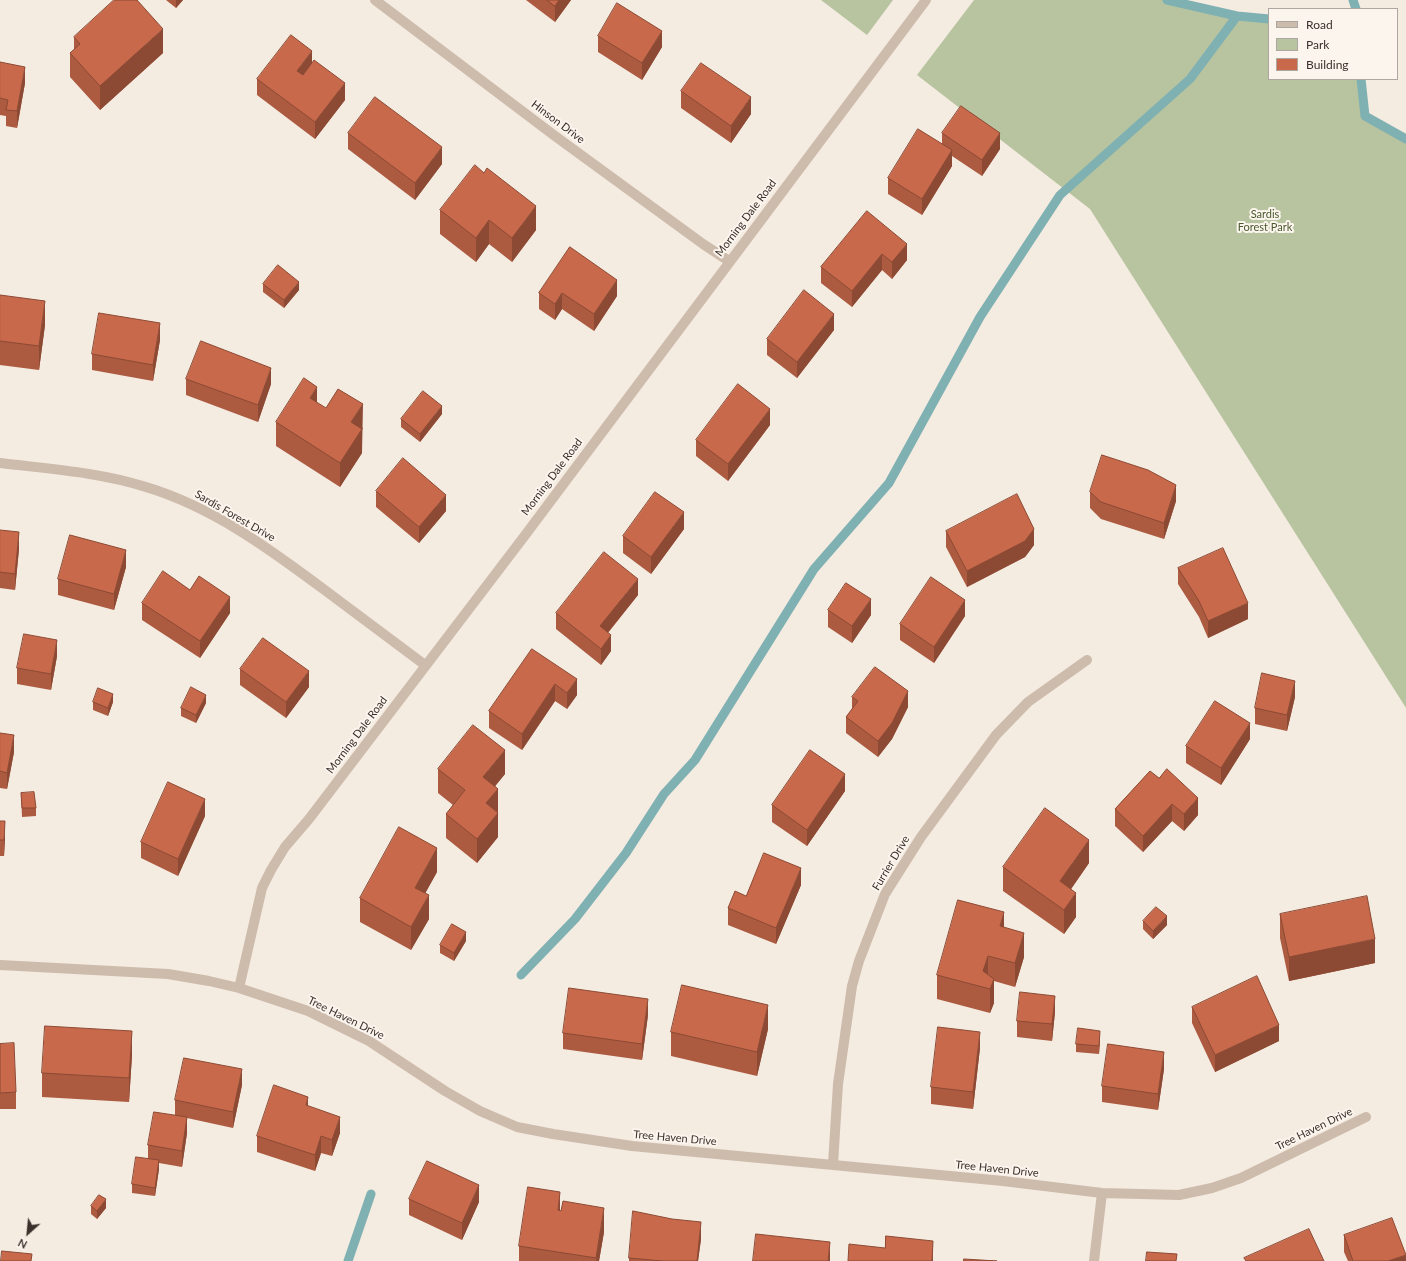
<!DOCTYPE html>
<style>
body{margin:0}
#map{position:relative;width:1406px;height:1261px;overflow:hidden;background:#f4ebe1;font-family:Lato,sans-serif}
canvas{display:block}
.legend{position:absolute;left:1268px;top:8px;width:130px;height:72px;box-sizing:border-box;background:#fbf5ee;border:1px solid #aea6a0;margin:0;padding:5px 7px;list-style:none;font-size:12px;color:#3b302b}
.legend li{display:flex;align-items:center;gap:8px;height:20px}
.legend b{width:20px;border:1px solid #aea6a0}
.north{position:absolute;left:8px;top:1213px;width:40px;height:40px;-webkit-text-stroke:3px #fbf5ee;paint-order:stroke;rotate:207deg;font-size:11px;font-weight:700;line-height:16px;text-align:center;color:#3b302b}
.north::after{content:'';display:block;margin:auto;width:14px;height:18px;background:#3b302b;clip-path:polygon(50% 0,100% 100%,50% 72%,0 100%)}
</style>
<div id="map">
<canvas width="1406" height="1261"></canvas>
<ul class="legend">
<li><b style="height:5px;background:#cdbbac"></b>Road</li>
<li><b style="height:11px;background:#b8c4a0"></b>Park</li>
<li><b style="height:11px;background:#c8694b"></b>Building</li>
</ul>
<div class="north">N</div>
</div>
<script>
const ctx = document.querySelector('canvas').getContext('2d');
ctx.lineJoin = 'round';
function fill(path, color) {
  ctx.fillStyle = color;
  ctx.fill(path, 'evenodd');
}
function strokePath(path, color, width, dash) {
  ctx.strokeStyle = color;
  ctx.lineWidth = width;
  ctx.lineCap = dash ? 'butt' : 'round';
  ctx.setLineDash(dash || []);
  ctx.stroke(path);
}
function label(font, color, halo, rows, align = 'center') {
  ctx.font = font + ' Lato,sans-serif';
  ctx.lineWidth = 4;
  ctx.setLineDash([]);
  ctx.textBaseline = 'middle';
  ctx.strokeStyle = halo;
  ctx.fillStyle = color;
  for (const [text, x, y, turn = 0] of rows) {
    ctx.save();
    ctx.translate(x, y);
    ctx.rotate((+turn || 0) * Math.PI / 180);
    ctx.textAlign = isNaN(turn) ? turn : align;
    if (halo) ctx.strokeText(text, 0, 0);
    ctx.fillText(text, 0, 0);
    ctx.restore();
  }
}
const green = new Path2D(`
 M821 0H893L867 35Z
 M974 0H1167L1237 16 1269 19V79H1361L1365 116 1406 139V708L1090 209 917 75Z`);
const stream = new Path2D(`
 M1167 0 1237 16 1269 19
 M1353 0 1356 9
 M1361 79 1365 116 1406 139
 M521 975 575 919 626 853 664 794 695 760 814 569 889 483 980 317 1060 195 1190 79 1237 16
 M348 1261 371 1194`);
const minor = new Path2D(`
 M375 0 555 136 703 244 729 261
 M0 463C49 469 99 472 146 487 213 507 271 550 326 591 359 616 392 640 425 665
 M0 965 168 974 209 981 239 988 308 1011 369 1041 445 1091 480 1111 517 1127 553 1134 632 1146 1003 1181 1102 1193 1179 1195 1212 1188 1241 1178 1366 1117
 M239 988 262 888 271 870 285 847 309 819 526 534 926 0
 M833 1164 838 1084 852 986 859 961 885 894 921 837 996 735 1028 702 1087 660
 M1094 1261 1102 1193`);
const wall = new Path2D(`
 M166 0H183L176 8Z
 M526 0H571L555 22Z
 M598 36 662 47 642 80 598 52Z
 M74 37 163 53 100 110 70 77V53L74 50Z
 M0 62 25 83 17 128 6 126V116L0 115Z
 M312 63 345 100 315 139 257 95V79Z
 M681 91 751 114 731 143 681 108Z
 M348 133 442 164 415 200 348 149Z
 M942 133 1000 149 982 176 952 156V166L922 215 888 194V178L942 144Z
 M440 210 536 230 512 262 489 244 476 262 440 234Z
 M867 211 907 260 892 279 882 270 852 307 821 283V267Z
 M570 247 617 296 594 331 562 309 555 320 539 309V293Z
 M263 284 299 290 284 308 263 292Z
 M0 295 45 325 39 370 0 365Z
 M834 330 797 378 767 355V339Z
 M160 340 153 381 92 370V354Z
 M186 379 271 384 258 422 186 395Z
 M326 408 363 428 362 430V453L340 487 276 446V422Z
 M442 414 420 442 401 427V419Z
 M770 425 728 481 696 456V440Z
 M376 491 446 511 419 543 376 507Z
 M1090 492 1176 501 1164 539 1101 519 1090 508Z
 M684 529 651 574 623 553V536Z
 M0 530 19 549 15 590 0 588Z
 M946 531 1034 545 1025 557 967 587 946 547Z
 M126 567 114 610 58 595V579Z
 M1178 568 1248 619 1208 638 1199 617 1178 584Z
 M638 595 608 633 611 651 601 665 556 629V613Z
 M142 603 230 613 200 658 142 620Z
 M828 610 871 615 852 643 828 627Z
 M965 616 934 663 900 640V624Z
 M532 649 577 695 567 709 555 701 522 750 489 728V711Z
 M57 656 51 690 17 684V668Z
 M240 669 309 687 286 718 240 685Z
 M852 697 908 707 892 739 878 757 846 733V717L852 709Z
 M1295 697 1287 731 1255 724V708Z
 M93 702H113L108 716 93 710Z
 M206 703 196 723 181 716V708Z
 M0 733 14 752 7 789 0 788Z
 M1250 739 1221 785 1186 763V746Z
 M438 769 505 774 495 786 498 789V837L477 863 446 838V814L453 805 438 793Z
 M1150 771 1198 815 1184 831 1172 821 1143 852 1115 826V809Z
 M845 791 807 846 772 822V805Z
 M21 793 36 808V816L22 817Z
 M205 816 178 876 141 858V842Z
 M0 821 5 838 4 856H0Z
 M1089 863 1071 889 1076 917 1064 934 1003 891V867Z
 M437 872 425 893 429 919 411 950 360 922V898Z
 M801 885 776 944 728 925V908L746 896Z
 M1280 914 1375 963 1289 981 1280 938Z
 M1143 921 1167 925 1153 939 1143 929Z
 M1004 927 1024 957 1015 987 994 981V1003L990 1013 937 999V975Z
 M466 941 454 961 440 953V945Z
 M1192 1007 1279 1041 1215 1072 1192 1023Z
 M1055 1012 1052 1041 1017 1037V1021Z
 M648 1015 642 1060 563 1049V1033Z
 M768 1029 757 1076 671 1056V1032Z
 M1100 1039 1099 1054 1076 1052V1044Z
 M0 1044 16 1092V1109H0Z
 M980 1048 973 1109 931 1104V1087Z
 M132 1055 129 1102 42 1097V1073Z
 M1164 1069 1158 1110 1102 1102V1086Z
 M242 1085 233 1128 187 1118V1133L182 1167 159 1163V1169L155 1196 132 1193V1184L148 1159V1145L175 1115V1100Z
 M308 1106 340 1133 332 1156 321 1153 315 1171 257 1152V1136Z
 M409 1199 479 1202 462 1240 409 1215Z
 M91 1206 106 1208 97 1219 91 1214Z
 M560 1211 604 1232 599 1261H519V1246Z
 M1344 1235 1406 1261H1348L1344 1252Z
 M701 1239 698 1261H629V1258Z`);
const shadedWall = new Path2D(`
 M176 0H183L176 8Z
 M559 0H571L555 22V6Z
 M163 29V53L100 110V86Z
 M662 31V47L642 80V63Z
 M312 51V67L297 87V71Z
 M25 67V83L17 128V111Z
 M345 83V100L315 139V122Z
 M751 97V114L731 143V126Z
 M1000 133V149L982 176V160Z
 M442 147V164L415 200V183Z
 M952 150V166L922 215V199Z
 M536 206V230L512 262V238Z
 M489 220V244L476 262V238Z
 M907 244V260L892 279V262Z
 M882 254V270L852 307V291Z
 M617 280V296L594 331V314Z
 M299 282V290L284 308V300Z
 M562 293V309L555 320V304Z
 M45 301V325L39 370V346Z
 M834 314V330L797 378V362Z
 M160 323V340L153 381V365Z
 M271 368V384L258 422V405Z
 M317 387V411L310 398Z
 M363 404 362 453 340 487V463L351 422Z
 M442 406V414L420 442V434Z
 M770 409V425L728 481V464Z
 M1176 485V501L1164 539V523Z
 M446 495V511L419 543V527Z
 M684 512V529L651 574V557Z
 M1034 529V545L1025 557 967 587V571Z
 M19 532V549L15 590V574Z
 M126 550V567L114 610V594Z
 M638 579V595L600 642V626Z
 M230 597V613L200 658V641Z
 M871 599V615L852 643V626Z
 M965 600V616L934 663V647Z
 M1248 603V619L1208 638V621Z
 M611 635V651L601 665V649Z
 M57 640V656L51 690V674Z
 M309 671V687L286 718V702Z
 M577 679V695L567 709V693Z
 M1295 681V697L1287 731V715Z
 M555 684V701L522 750V734Z
 M908 691V707L892 739 878 757V741Z
 M113 694V702L108 716V708Z
 M206 695V703L196 723V715Z
 M1250 723V739L1221 785V768Z
 M14 735V752L7 789V773Z
 M505 750V774L483 801V777Z
 M845 774V791L807 846V830Z
 M498 789V812L486 803Z
 M1198 798V815L1184 831V814Z
 M205 799V816L178 876V859Z
 M1172 804V821L1143 852V836Z
 M498 813V837L477 863V839Z
 M5 821V838L4 856V840Z
 M1089 840V863L1060 905V881Z
 M437 848V872L415 912V888Z
 M801 868V885L776 944V928Z
 M1076 893V917L1064 934V910Z
 M429 895V919L411 950V927Z
 M1004 912V936L1000 926Z
 M1167 916V925L1153 939V931Z
 M466 932V941L454 961V953Z
 M1024 933V957L1015 987V963Z
 M1375 939V963L1289 981V957Z
 M988 956V979L983 971Z
 M994 979V1003L990 1013V989Z
 M1055 996V1012L1052 1041V1024Z
 M648 999V1015L642 1060V1044Z
 M768 1005V1029L757 1076V1052Z
 M1279 1025V1041L1215 1072V1055Z
 M132 1031V1055L129 1102V1078Z
 M1100 1031V1039L1099 1054V1046Z
 M980 1032V1048L973 1109V1092Z
 M1164 1052V1069L1158 1110V1094Z
 M242 1069V1085L233 1128V1112Z
 M308 1097V1113L306 1105Z
 M187 1117V1133L182 1167V1151Z
 M340 1117V1133L332 1156V1140Z
 M321 1136V1153L315 1171V1155Z
 M159 1160V1169L155 1196V1188Z
 M479 1185V1202L462 1240V1223Z
 M560 1192V1216L558 1210Z
 M106 1199V1208L97 1219V1211Z
 M604 1208V1232L599 1261H596Z
 M701 1222V1239L698 1261H697Z
 M933 1241V1261H932Z
 M830 1242V1261H828Z
 M1406 1255V1261H1388Z`);
const building = new Path2D(`
 M114 0H137L163 29 100 86 70 53 80 44 74 37Z
 M547 0H559L555 6Z
 M617 3 662 31 642 63 598 36Z
 M291 35 312 51 297 71 303 75 314 60 345 83 315 122 257 79Z
 M0 62 25 67 17 111 6 110 8 100 0 98Z
 M701 63 751 97 731 126 681 91Z
 M375 97 442 147 415 183 348 133Z
 M961 106 1000 133 982 160 942 133Z
 M918 129 952 150 922 199 888 178Z
 M475 165 484 173 487 168 536 206 512 238 489 220 476 238 440 210Z
 M867 211 907 244 892 262 882 254 852 291 821 267Z
 M570 247 617 280 594 314 562 293 555 304 539 293Z
 M278 265 299 282 284 300 263 284Z
 M804 290 834 314 797 362 767 339Z
 M0 295 45 301 39 346 0 341Z
 M99 313 160 323 153 365 92 354Z
 M201 341 271 368 258 405 186 379Z
 M304 378 317 387 310 398 326 408 338 389 363 404 351 422 362 429 340 463 276 422Z
 M738 384 770 409 728 464 696 440Z
 M423 391 442 406 420 434 401 419Z
 M1102 455 1148 470 1176 485 1164 523 1101 502 1090 492Z
 M403 458 446 495 419 527 376 491Z
 M655 492 684 512 651 557 623 536Z
 M1017 494 1034 529 1025 541 967 571 946 531Z
 M0 530 19 532 15 574 0 572Z
 M70 535 126 550 114 594 58 579Z
 M1223 548 1248 603 1208 621 1199 601 1178 568Z
 M604 552 638 579 600 626 611 635 601 649 556 613Z
 M163 571 190 590 199 576 230 597 200 641 142 603Z
 M931 577 965 600 934 647 900 624Z
 M846 583 871 599 852 626 828 610Z
 M24 634 57 640 51 674 17 668Z
 M263 638 309 671 286 702 240 669Z
 M532 649 577 679 567 693 555 684 522 734 489 711Z
 M875 667 908 691 892 723 878 741 846 717 858 701 852 697Z
 M1262 673 1295 681 1287 715 1255 708Z
 M191 687 206 695 196 715 181 708Z
 M98 688 113 694 108 708 93 702Z
 M1215 701 1250 723 1221 768 1186 746Z
 M473 725 505 750 483 777 498 789 486 803 498 813 477 839 446 814 465 790 438 769Z
 M0 733 14 735 7 773 0 771Z
 M810 750 845 774 807 830 772 805Z
 M1167 769 1198 798 1184 814 1172 804 1143 836 1115 809 1150 771 1159 778Z
 M168 782 205 799 178 859 141 842Z
 M34 792 36 808H22L21 793Z
 M1045 808 1089 840 1060 881 1076 893 1064 910 1003 867Z
 M0 821H5L4 840H0Z
 M399 827 437 848 415 888 429 895 411 927 360 898Z
 M764 853 801 868 776 928 728 908 735 891 746 896Z
 M1367 896 1375 939 1289 957 1280 914Z
 M958 900 1004 912 1000 926 1024 933 1015 963 988 956 983 971 994 979 990 989 937 975Z
 M1156 907 1167 916 1153 931 1143 921Z
 M452 924 466 932 454 953 440 945Z
 M1257 976 1279 1025 1215 1055 1192 1007Z
 M682 985 768 1005 757 1052 671 1032Z
 M569 988 648 999 642 1044 563 1033Z
 M1020 992 1055 996 1052 1024 1017 1021Z
 M45 1026 132 1031 129 1078 42 1073Z
 M938 1027 980 1032 973 1092 931 1087Z
 M1078 1028 1100 1031 1099 1046 1076 1044Z
 M14 1043 16 1092 0 1093V1044Z
 M1108 1044 1164 1052 1158 1094 1102 1086Z
 M184 1058 242 1069 233 1112 175 1100Z
 M274 1085 308 1097 306 1105 340 1117 332 1140 321 1136 315 1155 257 1136Z
 M154 1112 187 1117 182 1151 148 1145Z
 M136 1157 159 1160 155 1188 132 1184Z
 M427 1161 479 1185 462 1223 409 1199Z
 M528 1187 560 1192 558 1210 561 1211 563 1201 604 1208 596 1258 519 1246Z
 M99 1195 106 1199 97 1211 91 1206Z
 M633 1211 672 1219 701 1222 697 1261H663L629 1258Z
 M1392 1218 1406 1255 1388 1261H1353L1344 1235Z
 M1309 1229 1324 1261H1246L1244 1258Z
 M756 1234 830 1242 828 1261H753Z
 M886 1236 933 1241 932 1261H848L849 1244 885 1248Z
 M2 1251 32 1254 31 1261H1Z
 M1147 1252 1177 1254 1176 1261H1146Z
 M964 1259 997 1261H964Z`);
const streetNames = [
 ["Hinson Drive",558,122,37],
 ["Morning Dale Road",746,218,-53],
 ["Morning Dale Road",552,477,-53],
 ["Sardis Forest Drive",235,516,30],
 ["Morning Dale Road",357,735,-53],
 ["Furrier Drive",891,863,-59],
 ["Tree Haven Drive",346,1018,26],
 ["Tree Haven Drive",1314,1129,-26],
 ["Tree Haven Drive",675,1138,5],
 ["Tree Haven Drive",997,1169,6]
];
const parkNames = [
 ["Sardis",1265,214],
 ["Forest Park",1265,227]
];
fill(green, '#b8c4a0');
strokePath(stream, '#7fb0b2', 9);
strokePath(minor, '#cdbbac', 10);
fill(wall, '#ac5a40');
fill(shadedWall, '#8c4a34');
fill(building, '#c8694b');
strokePath(building, '#8c4a34', 1);
label('11px', '#3b302b', '#fbf5ee', streetNames);
label('11px', '#4a5a2e', '#fbf5ee', parkNames);
</script>
